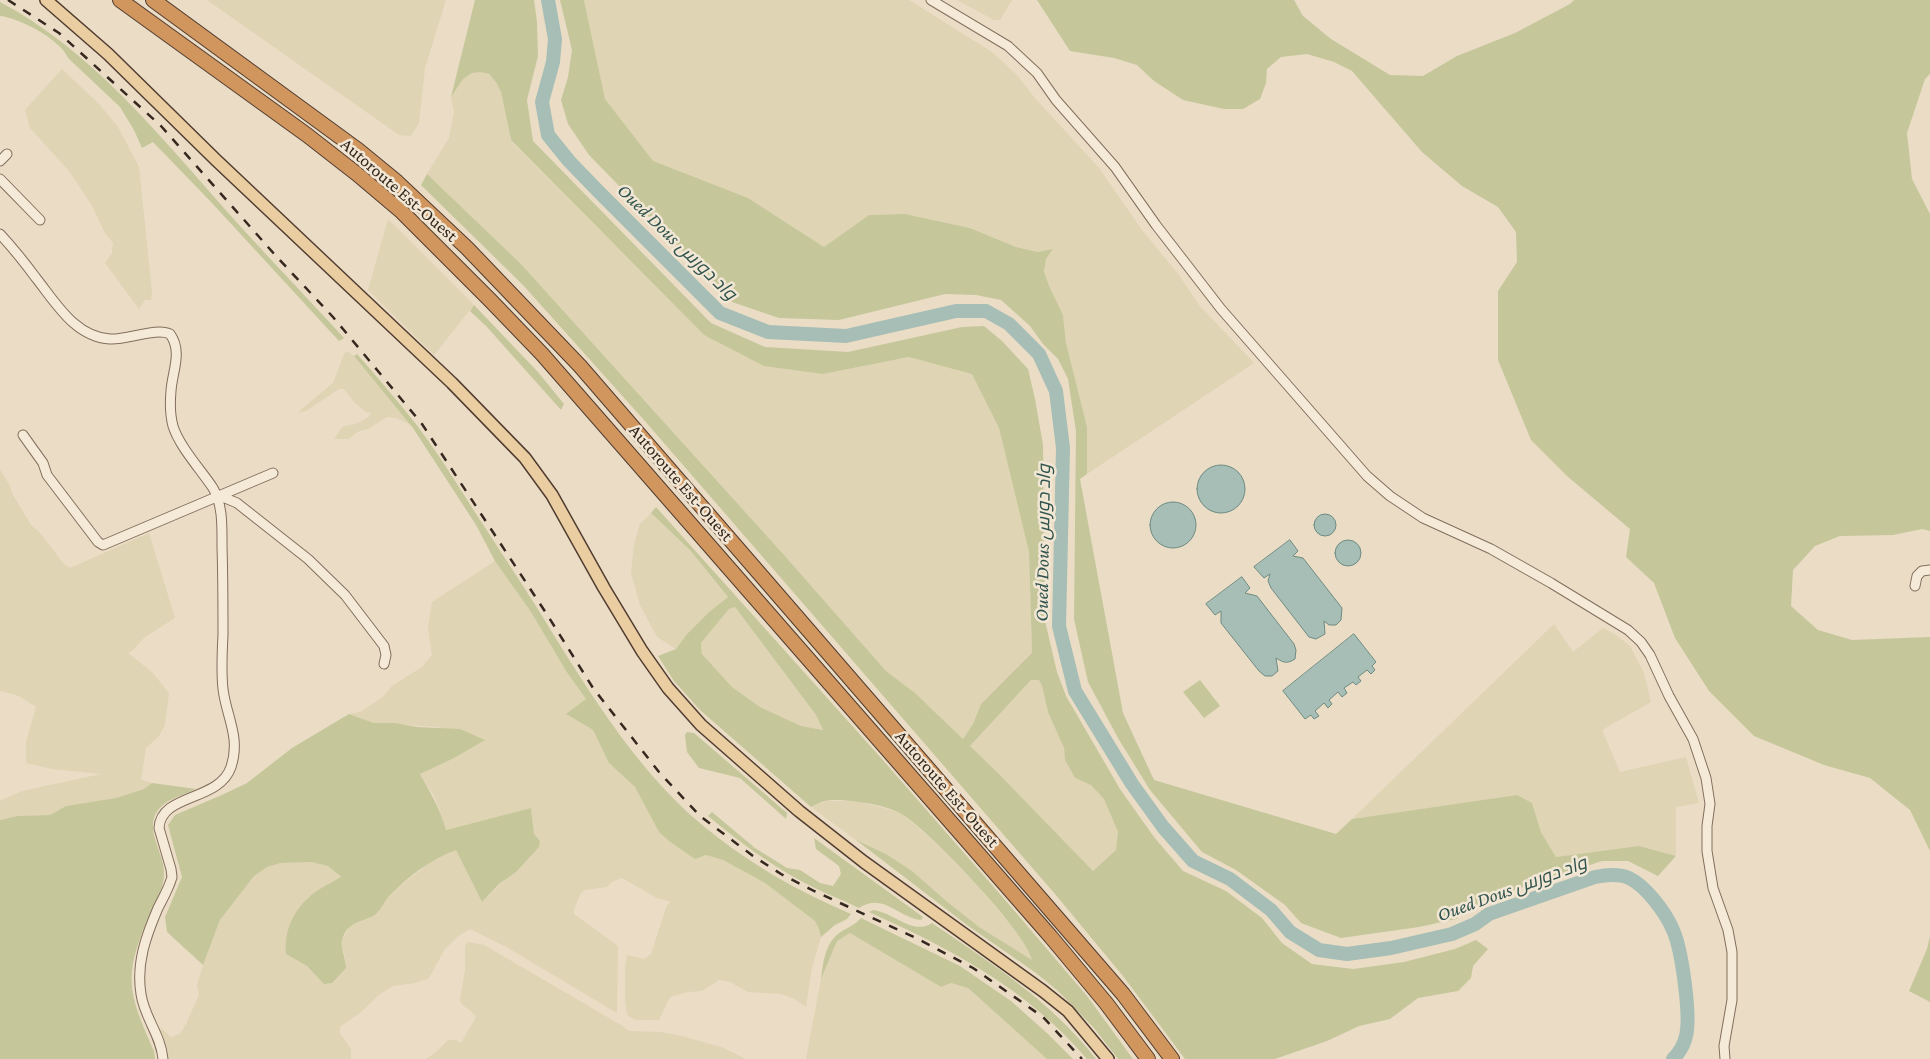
<!DOCTYPE html>
<meta charset="utf-8">
<style>
body{margin:0}
canvas{display:block;background:#eadcc5}
</style>
<canvas width="1930" height="1059"></canvas>
<script>
const ctx = document.querySelector('canvas').getContext('2d');
ctx.lineJoin = 'round';
function fill(path, color) {
  ctx.fillStyle = color;
  ctx.fill(path, 'evenodd');
}
function strokePath(path, color, width, dash) {
  ctx.strokeStyle = color;
  ctx.lineWidth = width;
  ctx.lineCap = dash ? 'butt' : 'round';
  ctx.setLineDash(dash || []);
  ctx.stroke(path);
}
function label(font, color, halo, rows, align = 'center') {
  ctx.font = font + ' "Crimson Pro",Cairo,serif';
  ctx.lineWidth = 5;
  ctx.setLineDash([]);
  ctx.textBaseline = 'middle';
  ctx.strokeStyle = halo;
  ctx.fillStyle = color;
  for (const [text, x, y, turn = 0] of rows) {
    ctx.save();
    ctx.translate(x, y);
    ctx.rotate((+turn || 0) * Math.PI / 180);
    ctx.textAlign = isNaN(turn) ? turn : align;
    if (halo) ctx.strokeText(text, 0, 0);
    ctx.fillText(text, 0, 0);
    ctx.restore();
  }
}
const farmland = new Path2D(`
 M207 0H446L425 68 419 123 411 136 399 135Z
 M584 0H909L992 52 1018 76 1034 97 1099 168 1142 230 1179 275 1199 305 1254 363 1087 474V427L1066 343 1063 315 1050 288 1044 272 1046 259 1053 250 1038 252 1016 247 970 228 905 214 869 215 824 247 748 198 653 162 605 99Z
 M957 0H1012L1000 20H994Z
 M62 69 99 104 118 127 139 167 152 292 151 300H145L139 309 105 263 112 253 113 243 105 233 91 204 69 171 30 128 25 110Z
 M480 71 488 74 496 81 501 92 511 141 704 335 823 374 909 357 972 373 999 428 1029 552 1032 654 981 704 973 724 963 739 915 693 886 671 784 555 521 264 427 174 449 138 454 112 451 97 463 79 472 73Z
 M388 219 474 305 434 355 368 290Z
 M347 351 354 356 411 425 396 418 387 417 370 428 357 432 349 439H334L342 427 358 423 369 417 371 413 366 412 355 403 344 389H339L306 411 297 413 333 383 344 354Z
 M0 469 10 486 13 495 31 525 41 534 64 564 70 568 149 533 175 618 145 637 134 649 128 653 152 672 169 693 165 725 159 736 146 748 141 780 152 783 144 789 116 798 66 806 50 815 17 816 0 820V801L22 791 101 774 52 769 26 763V742L36 707 19 696 0 691Z
 M651 513 690 550 728 597 709 612 687 634 676 649 657 637 640 605 631 573 634 544 640 524Z
 M495 561 531 612 566 671 586 699 567 715 593 730 609 763 635 787 659 832 706 855 723 860 765 883 815 921 819 929 821 937 812 967 806 1007 795 999 781 994 748 992 730 982 719 980 702 991 688 992 670 997 659 1020H636L630 1017 627 1014 625 999V968L627 955 644 959 651 954 663 917 667 905 671 902 657 898 622 878 612 882 607 887 585 890 581 893 574 909V914L618 946 617 1013 508 948 470 929 457 937 445 949 429 978 416 983 393 986 380 994 361 1012 341 1026 339 1032 351 1049V1059H169L168 1051 160 1027 171 1037 180 1034 186 1024 199 995 197 985 203 965 220 920 254 876 267 867 281 863 311 862 328 866 341 878 308 897 286 954 307 966 325 984 346 968V961L342 948 343 938 350 926 378 913 384 901 395 890 432 861 456 849 482 902 539 847 534 834 531 808 446 830 440 811 434 796 420 774 440 727 374 723 349 714 360 712 383 697 392 686 422 667 432 655 428 628 432 602Z
 M735 607 816 715 823 730 801 726 760 707 732 687 702 654 701 643 729 609Z
 M1554 624 1573 652 1603 628 1616 635 1630 646 1644 673 1651 702 1602 730 1620 772 1686 757 1699 803 1676 807V856L1639 846 1556 857 1541 832 1532 803 1517 795 1352 819Z
 M1031 680H1039L1042 686 1048 712 1064 748 1065 760 1075 778 1091 785 1103 796 1118 832 1117 850 1093 871 997 772 970 746Z
 M826 801H855L900 812 940 847 973 880 1014 929 1030 952 1033 961 979 927 886 854 856 840 811 807Z
 M850 933 941 987 951 983 968 988 1047 1059H806L821 979 837 941Z
 M468 942 484 945 621 1025 629 1031 660 1032 682 1036 721 1047 746 1059H426L435 1053 448 1040H456L461 1043 476 1017 470 1010 462 1005 460 999 465 970V946Z`);
const green = new Path2D(`
 M475 0H534L537 22 538 56 527 100 533 141 711 323 765 347 848 352 962 327 984 326 1002 341 1028 369 1035 399 1043 445 1045 621 1057 672 1066 696 1120 789 1154 837 1183 871 1226 891 1262 918 1282 943 1312 964 1353 969 1404 962 1455 949 1476 940 1488 949 1473 966 1471 978 1458 991 1418 998 1390 1019 1359 1026 1327 1041 1275 1059H1185L1123 976 1055 894 644 420 523 285 421 185 427 174 521 264 784 555 886 671 915 693 963 739 973 724 981 704 1032 653 1029 552 999 428 972 374 909 357 823 374 764 366 704 335 511 140 501 92 496 82 489 74 480 72 472 73 463 79 451 97ZM1031 680H1039L1042 686 1048 712 1064 748 1065 760 1075 778 1091 785 1104 799 1118 832 1116 850 1093 871 997 772 970 746Z
 M560 0H584L605 99 653 161 748 198 824 247 869 215 905 214 970 228 1016 247 1038 252 1053 249 1046 259 1044 272 1050 288 1063 315 1066 343 1087 427V474L1080 479 1123 713 1154 780 1336 834 1352 819 1517 795 1532 803 1541 832 1556 857 1639 846 1676 856 1658 876 1628 861H1602L1485 900 1456 919 1419 927 1341 938 1301 923 1285 905 1236 870 1202 852 1150 790 1118 738 1088 682 1074 619 1076 431 1068 379 1058 359 1043 344 1030 326 1001 300 976 295 945 294 839 320 779 318 732 302 589 155 568 124 561 100 568 77 572 50Z
 M1037 0H1294L1303 16 1331 39 1390 75 1423 76 1457 56 1515 33 1570 4 1574 0H1930V74L1925 79 1907 133 1912 179 1930 214V531L1922 529 1893 535 1840 536 1815 546 1793 570 1791 606 1818 630 1852 640 1930 637V851L1910 810 1870 778 1824 765 1754 736 1709 691 1675 638 1654 583 1626 557 1630 529 1567 476 1531 440 1498 360V291L1517 262 1516 232 1498 207 1462 186 1422 152 1352 71 1334 62 1307 54 1281 57 1267 69 1266 83 1260 99 1243 109H1224L1183 100 1154 81 1137 65 1114 58 1070 51Z
 M0 2C88 48 158 133 223 207 262 251 304 294 344 338L339 341 211 202 153 142 142 148 134 130 120 107 68 58C61 40 20 18 0 16Z
 M474 305 538 372 564 404 561 410 487 327 470 311Z
 M357 354C377 377 397 400 416 424 442 458 464 496 488 532 503 556 519 579 534 603 582 680 631 765 701 824 746 862 797 891 851 914L847 919 835 925 821 937 819 929 815 921 765 883 745 872 723 860 706 855 695 859 669 841 659 832 635 787 609 763 593 730 566 714 586 699 566 671 531 612 495 561 476 525 413 428 354 356Z
 M656 507 881 758 1006 901 1087 996 1133 1059H1118L1094 1028 1058 991 1036 973 967 925 856 840 886 854 912 871 945 900 979 927 1032 960C1027 933 927 828 900 813 887 805 840 797 825 801 820 802 816 805 811 807L700 710 674 681 658 656 676 649 687 634 709 612 728 597 690 550 651 513ZM735 607 816 715 823 730 801 726 760 707 732 687 702 654 701 643 729 609Z
 M1200 680 1220 706 1204 718 1183 692Z
 M349 714 374 723H395L417 727 460 729 485 740 454 758 420 774C431 794 440 808 446 830L531 808 534 834 540 841 539 847 516 872 499 884 482 902 456 850C431 859 409 876 390 895 385 900 381 910 376 914 364 922 349 921 343 937 339 948 346 957 346 968L332 983 324 984 307 966 286 954C284 932 292 913 308 898 317 889 330 884 341 877L328 866 311 862 281 863 267 867 254 876 220 920 203 965 167 932 165 917 182 877 168 825 175 815 224 794 247 783 292 748Z
 M687 732 694 733 787 813 786 819 740 778 699 768 687 752 685 735Z
 M152 783 196 789C182 796 163 799 155 815 147 834 165 855 164 874 164 889 153 907 147 921 122 979 130 996 154 1051L155 1059H0V820L17 816 50 815 66 806 116 798 144 789Z
 M712 812 755 848 787 868 800 870 820 883 833 886 841 874 839 866 816 849 814 838 923 917 921 920C898 918 884 892 859 908 841 899 821 892 803 882 769 864 738 841 708 816Z
 M873 910C893 912 913 936 932 923 992 964 1051 1001 1096 1059H1087C1026 988 953 950 869 912Z
 M861 918 960 966 1011 1001 1048 1034 1073 1059H1047L968 988 951 983 941 987 850 933 837 941 821 979C823 964 825 944 838 934 846 928 854 926 861 918Z
 M1930 936V1002L1909 991 1927 949Z`);
const water = new Path2D(`
 M1197 489a24 24 0 1 1 48 0a24 24 0 1 1-48 0Z
 M1150 525a23 23 0 1 1 46 0a23 23 0 1 1-46 0Z
 M1314 525a11 11 0 1 1 22 0a11 11 0 1 1-22 0Z
 M1335 553a13 13 0 1 1 26 0a13 13 0 1 1-26 0Z
 M1290 540 1298 551 1293 556 1303 558 1342 608 1341 620 1336 625H1329L1324 621 1325 634 1316 639 1309 637 1271 588 1268 581 1270 574 1264 578 1254 567Z
 M1242 577 1250 588 1245 593 1257 596 1294 644 1296 650 1295 659C1287 664 1284 663 1276 658L1278 671 1272 676H1265L1259 671 1221 623V611L1215 615 1206 604Z
 M1354 634 1376 662 1372 666 1375 670 1371 674 1367 670 1358 677 1361 681 1356 685 1353 682 1344 688 1347 693 1342 697 1338 692 1329 700 1332 704 1328 708 1324 703 1315 711 1319 716 1314 719 1311 715 1305 719 1283 691Z`);
const river = new Path2D(`
 M548 0 555 39 553 62 542 102 548 135 569 161 598 191 720 313 768 332 846 336 956 311H986L1009 324 1039 354 1056 391 1063 448 1059 626 1075 691 1132 784 1163 827 1193 861 1230 879 1271 910 1290 932 1319 950 1347 954 1391 948 1452 934 1475 924 1489 914 1595 877C1605 875 1618 873 1629 878 1646 886 1666 913 1673 930 1682 950 1691 1016 1686 1036 1684 1045 1679 1053 1673 1059`);
const minor = new Path2D(`
 M931 0 1008 46 1037 73 1056 100 1115 167 1156 225 1221 309 1367 476 1390 496 1423 518 1491 549 1551 583 1628 630 1641 642 1650 655 1669 696 1693 739 1706 778 1710 804 1707 826V851L1713 888 1728 930 1732 952V1000L1724 1046 1725 1059
 M0 161 7 154
 M0 179 40 220
 M0 234C13 248 25 263 36 278 56 303 75 337 110 339 127 340 157 327 170 334 183 352 172 372 171 391 170 402 170 415 173 426 179 446 201 470 213 488 223 505 222 527 222 547 223 577 223 606 223 635 222 653 221 671 223 689 226 716 241 737 231 767 219 802 161 793 159 828L171 869 172 877C169 888 163 898 158 908 146 936 136 963 141 994 144 1017 161 1035 163 1059
 M23 435 43 463 47 475 98 542 103 545 273 473
 M218 495 237 503 308 559 345 595 384 646 386 655 384 664
 M1915 586 1917 576 1922 571 1930 570`);
const major = new Path2D(`
 M46 0 108 54 216 160 452 383 525 458 552 495 604 588 642 651 668 688 701 725 799 811 864 862 1043 991 1068 1011 1108 1059`);
const highway = new Path2D(`
 M120 0 307 135 357 174 402 212 490 300 542 354 1051 937 1106 1003 1148 1059
 M153 0 358 150 397 182 467 248 580 366 1123 994 1172 1059`);
const rail = new Path2D(`
 M8 0 59 33 161 126 276 256 333 317 422 424 548 616 593 688 659 772 700 816 753 856 781 874 814 891 916 938 973 968 1043 1017 1082 1059`);
const streetNames = [
 ["Autoroute Est-Ouest",399,190,41],
 ["Autoroute Est-Ouest",681,483,49],
 ["Autoroute Est-Ouest",947,789,49]
];
const waterNames = [
 ["Oued Dous واد دورس",677,242,44],
 ["Oued Dous واد دورس",1043,543,-89],
 ["Oued Dous واد دورس",1512,889,-20]
];
fill(farmland, '#dfd4b3');
fill(green, '#c5c79a');
fill(water, '#a6beb5');
strokePath(water, '#6e8b82', 1);
strokePath(river, '#a6beb5', 14);
strokePath(minor, '#836e5d', 11);
strokePath(major, '#513d31', 14);
strokePath(highway, '#513d31', 16);
strokePath(minor, '#f5ead8', 9);
strokePath(major, '#eacda1', 11);
strokePath(highway, '#d1955e', 14);
strokePath(rail, '#35281f', 2.5, [9, 9]);
label('18px', '#35281f', '#f2e7d4', streetNames);
label('italic 19px', '#30534e', '#f2e7d4', waterNames);
</script>
